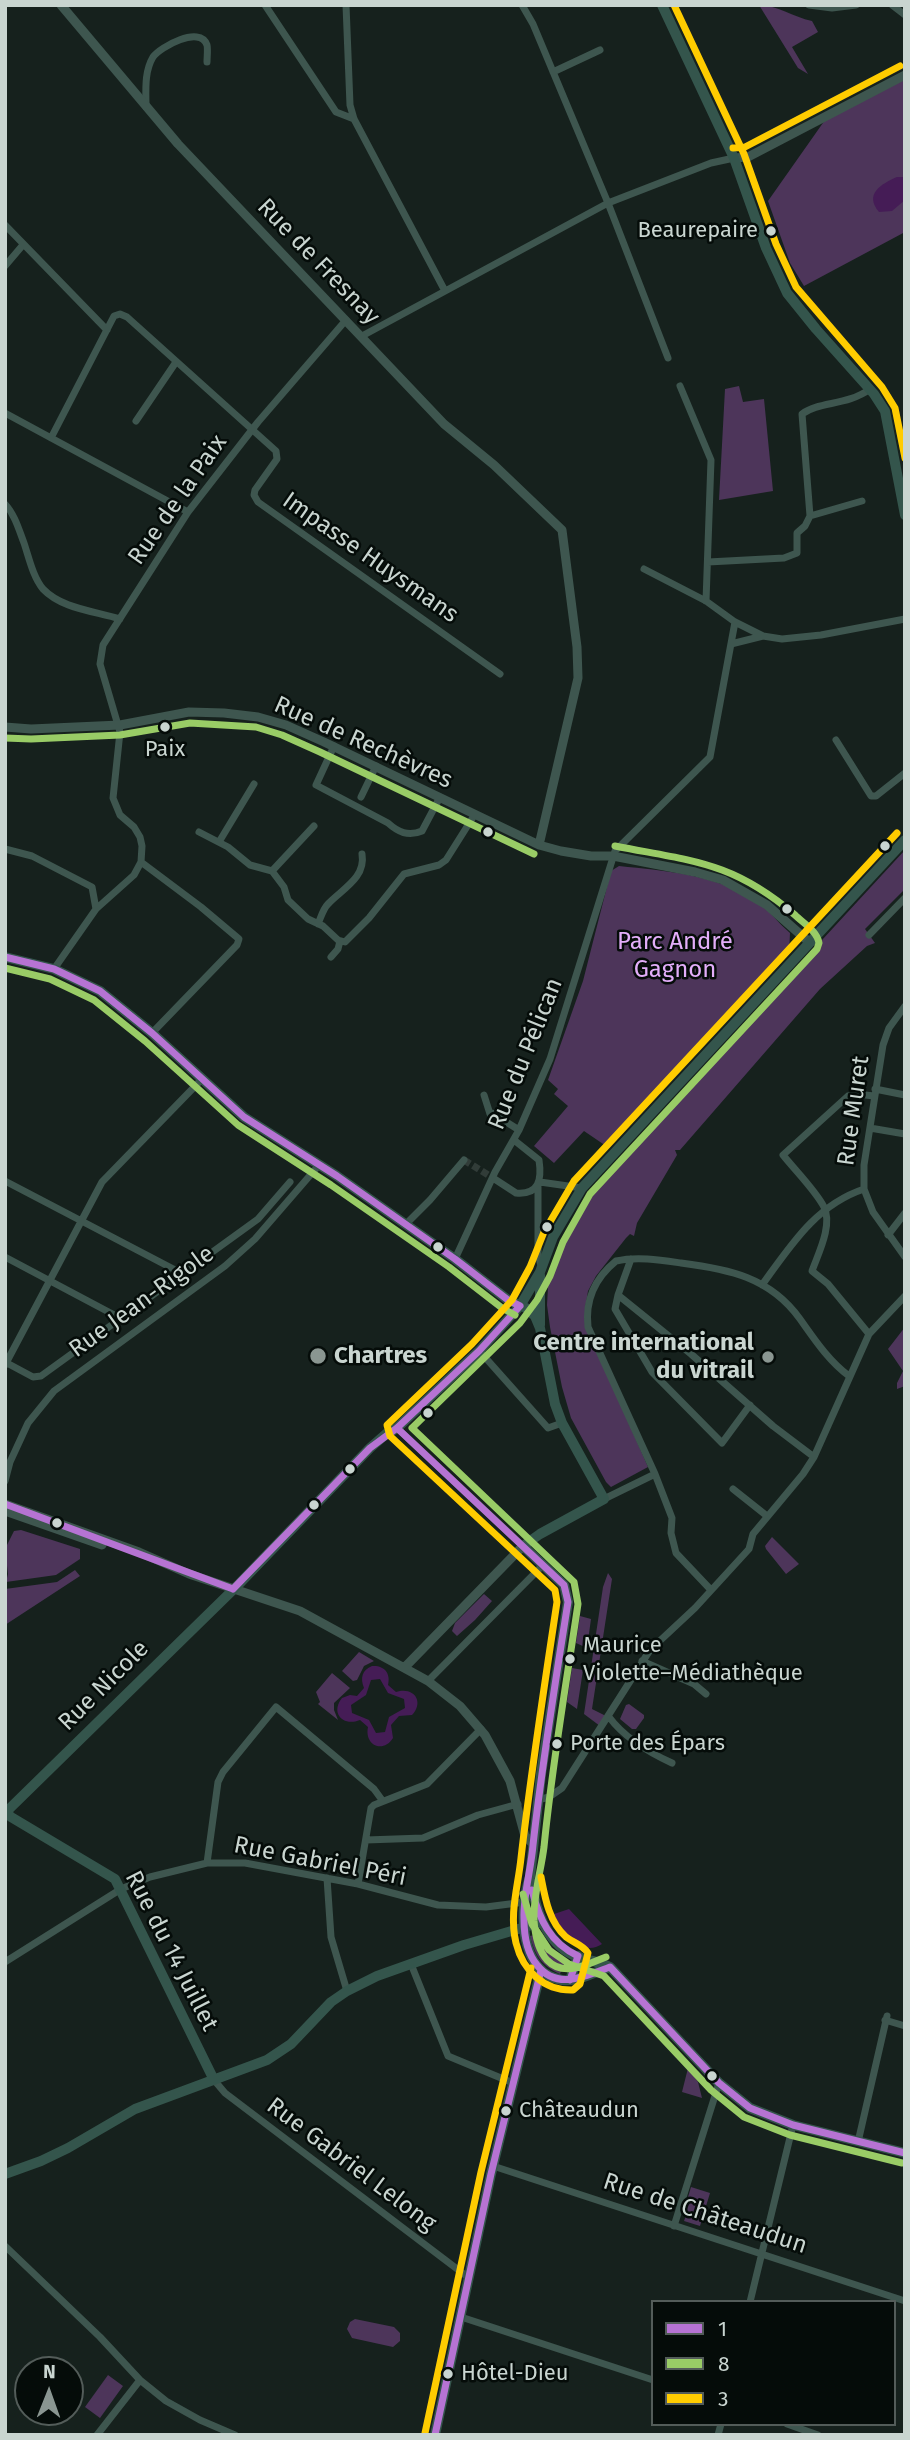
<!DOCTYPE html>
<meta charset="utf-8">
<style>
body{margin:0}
#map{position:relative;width:910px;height:2440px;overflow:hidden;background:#16211d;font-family:"Fira Sans",sans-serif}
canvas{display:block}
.frame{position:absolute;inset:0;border:7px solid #c9d5d0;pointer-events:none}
.legend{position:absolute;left:651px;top:2300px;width:245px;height:126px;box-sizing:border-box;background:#050c09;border:2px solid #535c59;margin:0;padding:9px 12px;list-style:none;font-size:21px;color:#c9d5d0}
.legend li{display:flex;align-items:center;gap:14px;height:35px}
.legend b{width:35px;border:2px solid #535c59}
.north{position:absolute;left:14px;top:2356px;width:70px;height:70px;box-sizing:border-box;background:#050c09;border:2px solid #535c59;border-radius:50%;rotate:1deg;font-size:19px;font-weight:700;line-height:28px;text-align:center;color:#c9d5d0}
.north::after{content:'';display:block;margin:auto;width:24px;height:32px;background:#8a9691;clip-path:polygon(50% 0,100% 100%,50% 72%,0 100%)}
</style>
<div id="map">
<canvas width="910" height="2440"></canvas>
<div class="frame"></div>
<ul class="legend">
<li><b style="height:9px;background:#b673d3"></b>1</li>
<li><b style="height:9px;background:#9c6"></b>8</li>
<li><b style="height:9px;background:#fc0"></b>3</li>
</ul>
<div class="north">N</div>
</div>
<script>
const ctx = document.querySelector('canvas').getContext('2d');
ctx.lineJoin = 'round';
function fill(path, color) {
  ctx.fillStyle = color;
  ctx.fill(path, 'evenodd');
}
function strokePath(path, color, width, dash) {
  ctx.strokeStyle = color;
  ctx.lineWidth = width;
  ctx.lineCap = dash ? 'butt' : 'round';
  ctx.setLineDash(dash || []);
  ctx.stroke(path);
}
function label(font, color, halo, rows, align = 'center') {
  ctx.font = font + ' "Fira Sans",sans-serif';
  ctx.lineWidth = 5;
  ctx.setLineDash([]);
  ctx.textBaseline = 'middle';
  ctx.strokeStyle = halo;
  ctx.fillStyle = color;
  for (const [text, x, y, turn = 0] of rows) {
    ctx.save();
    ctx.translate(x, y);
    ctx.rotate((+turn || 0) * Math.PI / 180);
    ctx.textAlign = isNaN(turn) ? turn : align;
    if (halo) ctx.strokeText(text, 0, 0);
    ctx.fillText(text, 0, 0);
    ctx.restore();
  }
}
const green = new Path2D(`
 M759 5C777 5 793 17 812 21L818 32 792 47 808 74 798 68Z
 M905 79V232L804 286 790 263 768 201 825 120Z
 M739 386 743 402 764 399 773 491 719 500 725 389Z
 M905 850V889L865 929 875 943 867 946 820 989 680 1150H675L677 1155 637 1223 634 1236 630 1234 626 1238 596 1276 588 1291 585 1309 587 1327 648 1467 611 1487 606 1482 571 1418 562 1387 550 1327 547 1305 548 1287 560 1244 580 1206 633 1145Z
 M619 866C666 871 716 874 755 901 770 910 777 922 790 933L789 954 609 1148 584 1131 554 1163 534 1146 568 1106 554 1094 558 1089 548 1080 583 981 611 871Z
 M905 1327V1386L897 1389V1383L903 1371 888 1349Z
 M21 1530 80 1549V1559L56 1575 6 1582 8 1574 5 1549 14 1531Z
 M772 1537 799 1564 786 1574 766 1549 765 1546Z
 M75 1570 80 1576 5 1625V1589L57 1582Z
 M608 1573 612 1579 592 1709 606 1716 600 1726 584 1714 603 1587Z
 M484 1594 492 1601 475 1620 457 1636 452 1631 455 1623Z
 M580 1616 591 1619 587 1648 576 1643Z
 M359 1652 374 1661 364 1666 357 1680 353 1681 342 1671Z
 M572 1668 583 1670 577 1709 567 1702Z
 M332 1673 350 1688 334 1703V1710L338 1720 318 1704 320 1702 316 1692Z
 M629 1704 644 1715V1718L636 1729H632L620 1719 626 1705Z
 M542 1933 547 1942 565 1961 560 1974C542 1966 535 1956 530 1936Z
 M688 2068 698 2082 702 2098 682 2092Z
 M691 2187 710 2193 700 2226 684 2221 687 2213 684 2211Z
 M355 2319 394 2327 400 2333V2341L393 2347 352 2338 347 2329 350 2322Z
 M108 2375 123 2386 100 2418 85 2407Z`);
const water = new Path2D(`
 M897 177H905V200L892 211 879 212C864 194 881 184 897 177Z
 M372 1666C384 1665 391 1673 388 1685L396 1692C413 1686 425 1701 412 1715L399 1716 391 1725 393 1738C383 1754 364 1745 368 1727L360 1720C343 1727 330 1713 342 1698L350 1695 357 1696 364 1688C360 1678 362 1670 372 1666ZM380 1679 388 1693 404 1699 405 1708 389 1717 385 1732 376 1733 369 1720 352 1713 351 1705 366 1695 371 1680Z
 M569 1909 602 1944C581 1958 562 1931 554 1914Z`);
const minorTunnel = new Path2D(`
 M464 1160 493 1178`);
const minor = new Path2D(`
 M265 5 336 112 354 119
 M346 5 350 105 354 119 445 291
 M522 5 533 24 608 203 668 358
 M809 5 832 8 856 5
 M892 5 905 15
 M553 72 600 50
 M146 107C146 91 144 72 153 57 160 47 200 25 207 45 208 49 207 57 207 62
 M5 225 107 330
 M5 266 22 246
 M362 336 608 203 711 163 734 158
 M680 386 711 460 706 601
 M5 413 188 512
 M136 421 176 362
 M51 438 114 316 120 314 127 317 276 451 277 459 255 490 254 495 258 502 500 674
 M5 504C15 515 19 530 24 543 29 558 33 577 43 589 62 609 95 611 120 619
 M810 516 862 501
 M708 562 784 558 797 553V533L805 526 810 516 802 414C819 401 847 406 870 389
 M644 569 706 601 735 622 763 636
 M731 644 763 636 782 639 821 635 905 619
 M836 740 871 796H876L905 773
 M334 746 316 785 388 823C398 832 408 837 422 831L440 797
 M361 797 376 766
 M199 832 228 847 250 865 272 871 284 887 288 900 308 919 323 926 338 940 345 942 369 918 404 874 439 865 446 860 475 814
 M219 842 254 784
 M5 849 32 856 92 887 96 909
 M141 862 201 907 239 939 237 945 152 1033
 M272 871 314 826
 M318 924C321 917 323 909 328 904 342 889 366 878 362 854
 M869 935 905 898
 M331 957 338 949 340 941
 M54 969 96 909 134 875 141 862 142 846 140 837 134 827 120 815 113 798 120 732 100 664 103 645 188 512 258 422 346 320
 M905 1006 889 1028 883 1045 864 1165V1189L873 1212 905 1257
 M875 1089 905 1095
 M484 1095 490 1114 492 1113 519 1130
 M870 1128 905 1134
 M493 1178 516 1193C539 1195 542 1180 539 1160L514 1140
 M5 1181 181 1273
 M540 1182 582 1188
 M538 1187V1253L541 1266
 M406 1224 430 1200 464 1160
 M888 1235 905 1213
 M5 1257 120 1318
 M455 1259 495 1172 519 1130 550 1059 615 851 710 757 735 622
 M631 1259 618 1295 691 1354 773 1426 814 1457
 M762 1285C791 1245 816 1205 864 1189
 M618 1295 615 1309 652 1372 722 1443 750 1405
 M869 1334 828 1284 812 1271C818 1254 833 1225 824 1207 816 1191 794 1169 783 1155L848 1096 857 1094 874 1096
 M483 1355 548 1428 562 1423
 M5 1362 33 1377 41 1376 258 1219 290 1182
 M5 1365 102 1182 202 1079
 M397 1428 523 1546
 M655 1474 588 1327C585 1300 595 1278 616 1261 637 1256 661 1260 681 1263 728 1269 770 1277 800 1319 815 1340 828 1360 849 1376
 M5 1481 10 1462 28 1423 54 1391 225 1266 255 1239 319 1165
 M733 1489 767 1516
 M604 1499 655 1474 672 1518 671 1533 676 1553 711 1590
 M642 1661 694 1684 706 1694
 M428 1681 543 1565
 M609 1717C624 1737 650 1753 672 1763
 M538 1800 549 1797 562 1788 650 1650 695 1608 749 1549 753 1534 803 1474 814 1457 869 1334 905 1296
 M366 1840 423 1838 478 1815 518 1804
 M207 1863 218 1782 223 1772 276 1707 374 1789 382 1800
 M327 1878 331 1937 347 1991
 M358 1884 371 1808 374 1805 427 1784 481 1729
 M5 1962 121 1889 150 1877 207 1863H245L358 1884 438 1905 486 1907 525 1902
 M411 1964 448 2056 513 2083
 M885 2020 905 2026
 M214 2080 225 2093 469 2278
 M858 2142 887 2016
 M493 2166 905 2301
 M674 2226 719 2083
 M5 2246 100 2337 140 2380 166 2401 200 2420 235 2435
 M750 2302 793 2125
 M461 2317 653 2380
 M787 2424 818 2435
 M97 2435 140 2380
 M718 2435 721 2424`);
const tertiary = new Path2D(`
 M61 5 178 144 444 424 494 465 562 530 577 647 578 678 539 845
 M734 158 748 157 905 75
 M5 727 31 729 120 725 189 712 224 713 258 717 286 725 324 742 539 845 561 851 591 856H613L695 872 723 880 767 905 809 942
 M5 1504 139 1552 189 1574 300 1611 428 1681 460 1706 485 1735 510 1781 525 1836 533 1844
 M5 1511 102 1545
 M405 1667 523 1546`);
const secondary = new Path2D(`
 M662 5 734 158 766 248 787 293 816 329 874 394 885 411 905 515
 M5 957 54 969 100 991 152 1033 244 1117 337 1176 455 1259 508 1300 526 1308 535 1316 540 1328 555 1404 562 1423 604 1499 540 1534 523 1546 564 1585 568 1602 541 1774 530 1877C519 1908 518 1973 562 1980 577 1982 595 1972 610 1967
 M540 1325V1275
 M6 1812 11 1817 115 1879 214 2080
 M5 1813 239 1584 370 1448 386 1434 397 1428 479 1351 520 1306 540 1272 553 1237 582 1188 905 840
 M531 1882C536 1910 545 1941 573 1955 585 1960 598 1961 610 1967L719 2083 750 2108 793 2125 905 2153
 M570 1980 578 1956
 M5 2174 41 2161 68 2148 135 2109 267 2060 291 2044 331 2002 347 1991 377 1976 464 1945 542 1922
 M435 2435 491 2174 541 1970`);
const bus1 = new Path2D(`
 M5 957 54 969 100 991 152 1033 244 1117 337 1176 455 1259 508 1300 520 1306
 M397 1428 564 1585 568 1602C555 1683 542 1764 533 1845 531 1870 523 1895 524 1919 524 1935 527 1953 537 1965 557 1991 586 1976 610 1967L719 2083 750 2108 793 2125 905 2153
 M5 1504 233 1589
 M233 1589 370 1448 397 1428 479 1351 520 1306
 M532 1890C539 1919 550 1943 578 1956L570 1980
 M435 2435 491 2174 541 1970`);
const bus2 = new Path2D(`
 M5 738 31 739 120 735 190 723 256 727 282 735 320 752 534 854
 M5 968 50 979 94 1000 145 1041 238 1125 331 1185 449 1267 502 1308 515 1315
 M523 1894 532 1924 549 1950 569 1964 604 1976 711 2090 744 2117 790 2135 902 2163
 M606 1957C588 1964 564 1978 547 1960 538 1950 535 1934 534 1921 533 1896 541 1871 544 1847 552 1765 566 1685 578 1604L574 1582 412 1428 520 1323 537 1300 550 1276 563 1242 590 1194 817 949 819 943C817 931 803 923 795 915 732 861 691 861 615 846`);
const bus3 = new Path2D(`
 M674 5 744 154 776 244 796 287 882 387 895 408 905 458
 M733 148 745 147 900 66
 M541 1877C545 1898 549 1922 566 1937 574 1943 583 1945 588 1953L580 1984 573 1990C544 1991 523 1971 516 1943 509 1914 518 1887 521 1858 531 1772 544 1688 557 1602L555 1590 390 1436 387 1425 472 1344 512 1300 530 1267 544 1232 574 1181 897 833
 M425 2433 481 2172 531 1968`);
const markers = [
 [771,231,6,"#c9d5d0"],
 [165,727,6,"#c9d5d0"],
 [488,832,6,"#c9d5d0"],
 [885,846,6,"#c9d5d0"],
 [787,909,6,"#c9d5d0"],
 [547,1227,6,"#c9d5d0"],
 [438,1247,6,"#c9d5d0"],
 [318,1356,9,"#8a9691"],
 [768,1357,7,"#8a9691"],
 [428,1413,6,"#c9d5d0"],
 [350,1469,6,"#c9d5d0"],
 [314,1505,6,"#c9d5d0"],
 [57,1523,6,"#c9d5d0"],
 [570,1659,6,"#c9d5d0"],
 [557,1744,6,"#c9d5d0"],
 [712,2076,6,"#c9d5d0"],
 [506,2111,6,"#c9d5d0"],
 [448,2374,6,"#c9d5d0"]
];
const busNames = [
 ["Beaurepaire",758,231,"right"],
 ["Paix",165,750,"center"],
 ["Maurice",583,1646],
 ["Violette–Médiathèque",583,1674],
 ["Porte des Épars",570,1744],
 ["Châteaudun",519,2111],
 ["Hôtel-Dieu",461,2374]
];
const streetNames = [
 ["Rue de Fresnay",318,262,46],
 ["Rue de la Paix",178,500,-55],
 ["Impasse Huysmans",370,558,35],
 ["Rue de Rechèvres",363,743,24],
 ["Rue du Pélican",526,1054,-68],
 ["Rue Muret",854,1111,-82],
 ["Rue Jean-Rigole",142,1302,-36],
 ["Rue Nicole",104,1686,-45],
 ["Rue Gabriel Péri",320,1862,11],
 ["Rue du 14 Juillet",171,1951,63],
 ["Rue Gabriel Lelong",351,2165,37],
 ["Rue de Châteaudun",705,2214,18]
];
const parkNames = [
 ["Parc André",675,942],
 ["Gagnon",675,970]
];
const poiNames = [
 ["Centre international",754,1343],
 ["du vitrail",754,1371],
 ["Chartres",334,1356,"left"]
];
fill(green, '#4d355a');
fill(water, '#451c56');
strokePath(minorTunnel, '#313c38', 7, [7, 3.5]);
strokePath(minor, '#3e564f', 7);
strokePath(tertiary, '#3e564f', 9);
strokePath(secondary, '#34554c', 10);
strokePath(bus1, '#b673d3', 7);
strokePath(bus2, '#9c6', 7);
strokePath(bus3, '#fc0', 7);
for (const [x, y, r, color] of markers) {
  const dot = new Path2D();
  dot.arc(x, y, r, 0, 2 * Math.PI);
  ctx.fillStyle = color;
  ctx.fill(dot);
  strokePath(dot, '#050c09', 2.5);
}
label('22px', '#c9d5d0', '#050c09', busNames, 'left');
label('24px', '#c9d5d0', '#050c09', streetNames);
label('24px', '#e3aefa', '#050c09', parkNames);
label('bold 24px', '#c9d5d0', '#050c09', poiNames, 'right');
</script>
